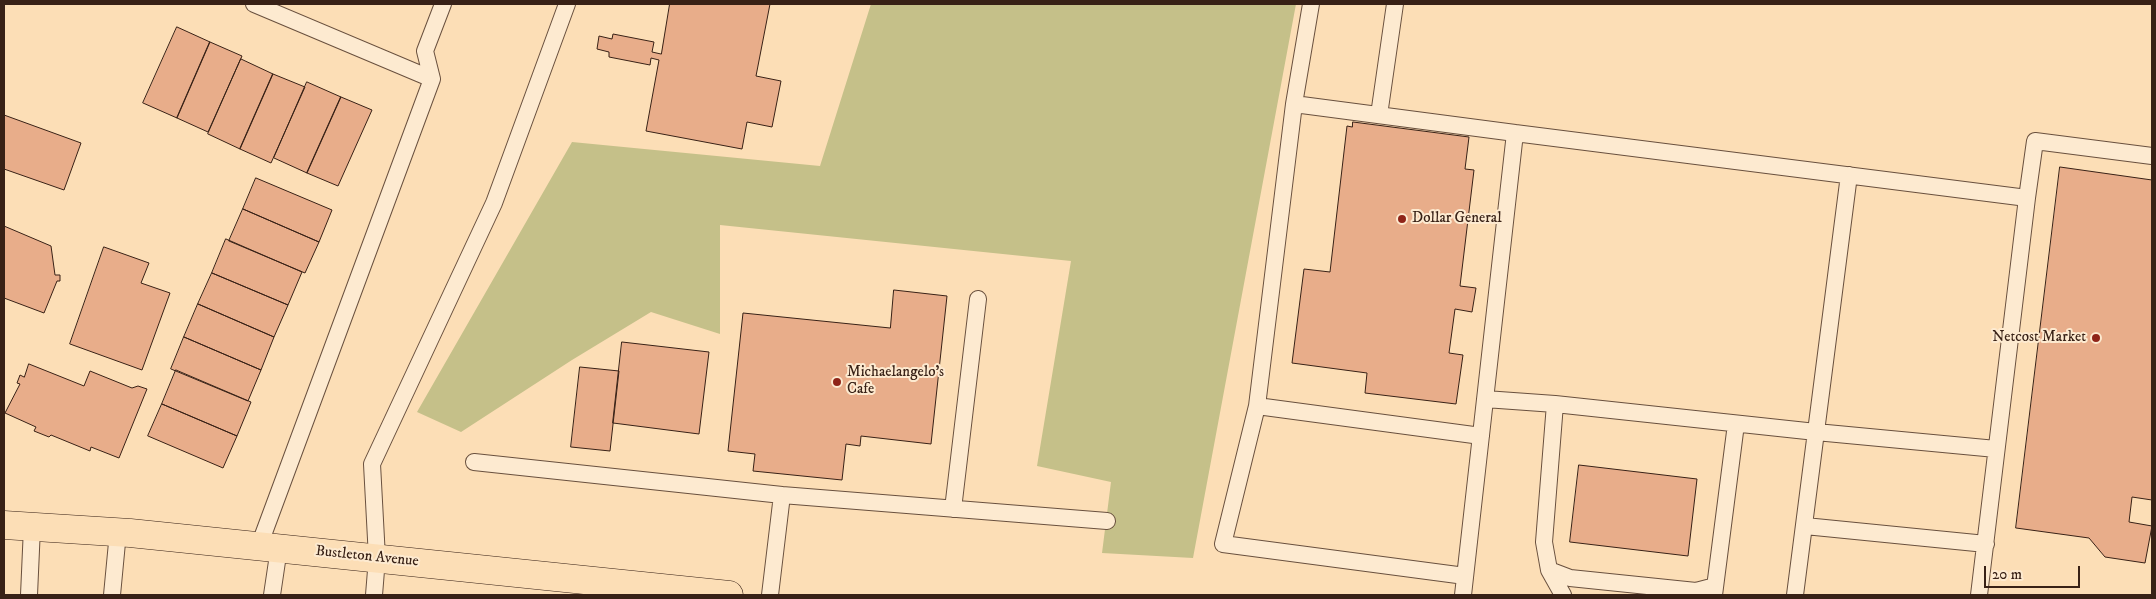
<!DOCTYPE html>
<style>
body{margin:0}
#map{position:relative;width:2156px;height:599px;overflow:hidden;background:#fcdeb6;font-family:"IM FELL DW Pica",serif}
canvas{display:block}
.frame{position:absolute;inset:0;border:5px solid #382116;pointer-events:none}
.scale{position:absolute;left:1984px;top:566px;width:96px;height:22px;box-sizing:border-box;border:2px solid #382116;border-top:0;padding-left:6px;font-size:15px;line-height:18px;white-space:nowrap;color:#382116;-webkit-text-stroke:4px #fdead0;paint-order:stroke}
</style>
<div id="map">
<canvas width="2156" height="599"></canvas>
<div class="frame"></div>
<div class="scale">20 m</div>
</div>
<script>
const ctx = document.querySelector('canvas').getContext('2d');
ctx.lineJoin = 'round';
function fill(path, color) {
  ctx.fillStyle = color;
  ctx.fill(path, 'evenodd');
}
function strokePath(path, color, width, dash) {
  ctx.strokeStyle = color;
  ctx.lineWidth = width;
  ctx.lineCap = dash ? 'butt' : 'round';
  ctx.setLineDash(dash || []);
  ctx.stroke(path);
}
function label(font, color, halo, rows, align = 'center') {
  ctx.font = font + ' "IM FELL DW Pica",serif';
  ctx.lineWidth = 4;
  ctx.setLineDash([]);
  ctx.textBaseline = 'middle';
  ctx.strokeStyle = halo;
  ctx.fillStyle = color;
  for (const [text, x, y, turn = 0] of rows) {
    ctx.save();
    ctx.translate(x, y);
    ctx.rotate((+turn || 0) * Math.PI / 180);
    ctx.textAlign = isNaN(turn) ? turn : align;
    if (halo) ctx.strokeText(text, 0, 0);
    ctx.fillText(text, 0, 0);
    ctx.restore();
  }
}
const green = new Path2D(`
 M871 4H1296L1193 558 1102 553 1111 482 1037 466 1071 261 720 225V334L651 312 572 360 461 432 417 412 572 142 820 166Z`);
const building = new Path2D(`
 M670 4H770L756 76 781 81 772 127 747 122 742 149 646 131 659 60 651 58 650 65 609 57V52L597 49 599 36 612 39 613 34 654 42 652 52 661 54Z
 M177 27 210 42 177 118 143 103Z
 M210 42 242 56 208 132 177 118Z
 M241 59 273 74 240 149 208 134Z
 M273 74 305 87 271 163 240 149Z
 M307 82 341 97 307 173 274 158Z
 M341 97 372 110 338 186 307 173Z
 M4 115 81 143 64 190 4 169Z
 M1353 122 1469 137 1465 169 1474 170 1460 286 1476 288 1472 312 1455 309 1449 353 1463 355 1456 404 1365 393 1367 373 1292 363 1304 269 1330 272 1347 126 1352 127Z
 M2060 167 2152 180V500L2132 497 2129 522 2152 526 2145 563 2105 557 2089 538 2016 528Z
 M256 178 332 210 319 242 243 209Z
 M243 209 319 242 305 273 229 241Z
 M4 226 51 246 55 275H60V281H57L44 313 4 298Z
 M226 239 302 272 288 305 212 273Z
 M104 247 149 263 141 283 170 293 142 370 70 344Z
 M212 273 288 305 274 337 198 304Z
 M894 290 947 296 931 444 861 436 860 446 846 444 842 480 753 471 755 454 728 451 743 313 890 328Z
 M198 304 274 337 261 370 184 337Z
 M184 337 261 370 248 401 171 369Z
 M622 342 709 352 699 434 613 423Z
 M29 364 84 386 90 371 132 388 138 386 147 389 119 458 91 447 90 451 51 435 49 437 34 431 36 427 5 413 20 384 17 383 20 375 24 377Z
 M580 367 619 371 610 451 571 447Z
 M176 370 251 402 237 436 162 404Z
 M162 404 237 436 223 468 148 436Z
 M1579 465 1697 479 1688 556 1570 542Z`);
const service = new Path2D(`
 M254 4 432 79 259 546
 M1311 4 1294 104 1515 133
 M432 79 425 51 443 4
 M1294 104 1257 406 1223 544 1465 576
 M1379 115 1395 4
 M2027 198 2035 141 2152 156
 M1485 399 1555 404 1816 432 1996 449
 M1555 404 1544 542 1549 570 1563 595
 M1257 406 1481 436
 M474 462 782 495
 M953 509 978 299
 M1805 526 1986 544
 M1549 570 1570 578 1696 591 1715 586
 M29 595 32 527
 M112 595 118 532
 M272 595 279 548
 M374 595 377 558 372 464 494 203 567 4
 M770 595 782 495 1107 521
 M1463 595 1515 133 2027 198 1979 595
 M1714 595 1736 424
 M1795 595 1849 175`);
const primary = new Path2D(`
 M4 525 130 533 729 595`);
const markers = [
 [1402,219,5,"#8f2418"],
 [2096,338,5,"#8f2418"],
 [837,382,5,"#8f2418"]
];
const poiNames = [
 ["Dollar General",1412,219],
 ["Netcost Market",2086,338,"right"],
 ["Michaelangelo's",847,373],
 ["Cafe",847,390]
];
const streetNames = [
 ["Bustleton Avenue",367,557,6]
];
fill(green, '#c5c089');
fill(building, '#e8ad8a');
strokePath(building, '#382116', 1);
strokePath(service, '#69503e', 18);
strokePath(primary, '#382116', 29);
strokePath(service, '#fdead0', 16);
strokePath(primary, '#fcdeb6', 28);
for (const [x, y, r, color] of markers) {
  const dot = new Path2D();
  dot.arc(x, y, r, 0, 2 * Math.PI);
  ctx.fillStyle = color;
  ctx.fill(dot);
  strokePath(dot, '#fdead0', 2);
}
label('15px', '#382116', '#fdead0', poiNames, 'left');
label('15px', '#382116', '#fdead0', streetNames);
</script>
